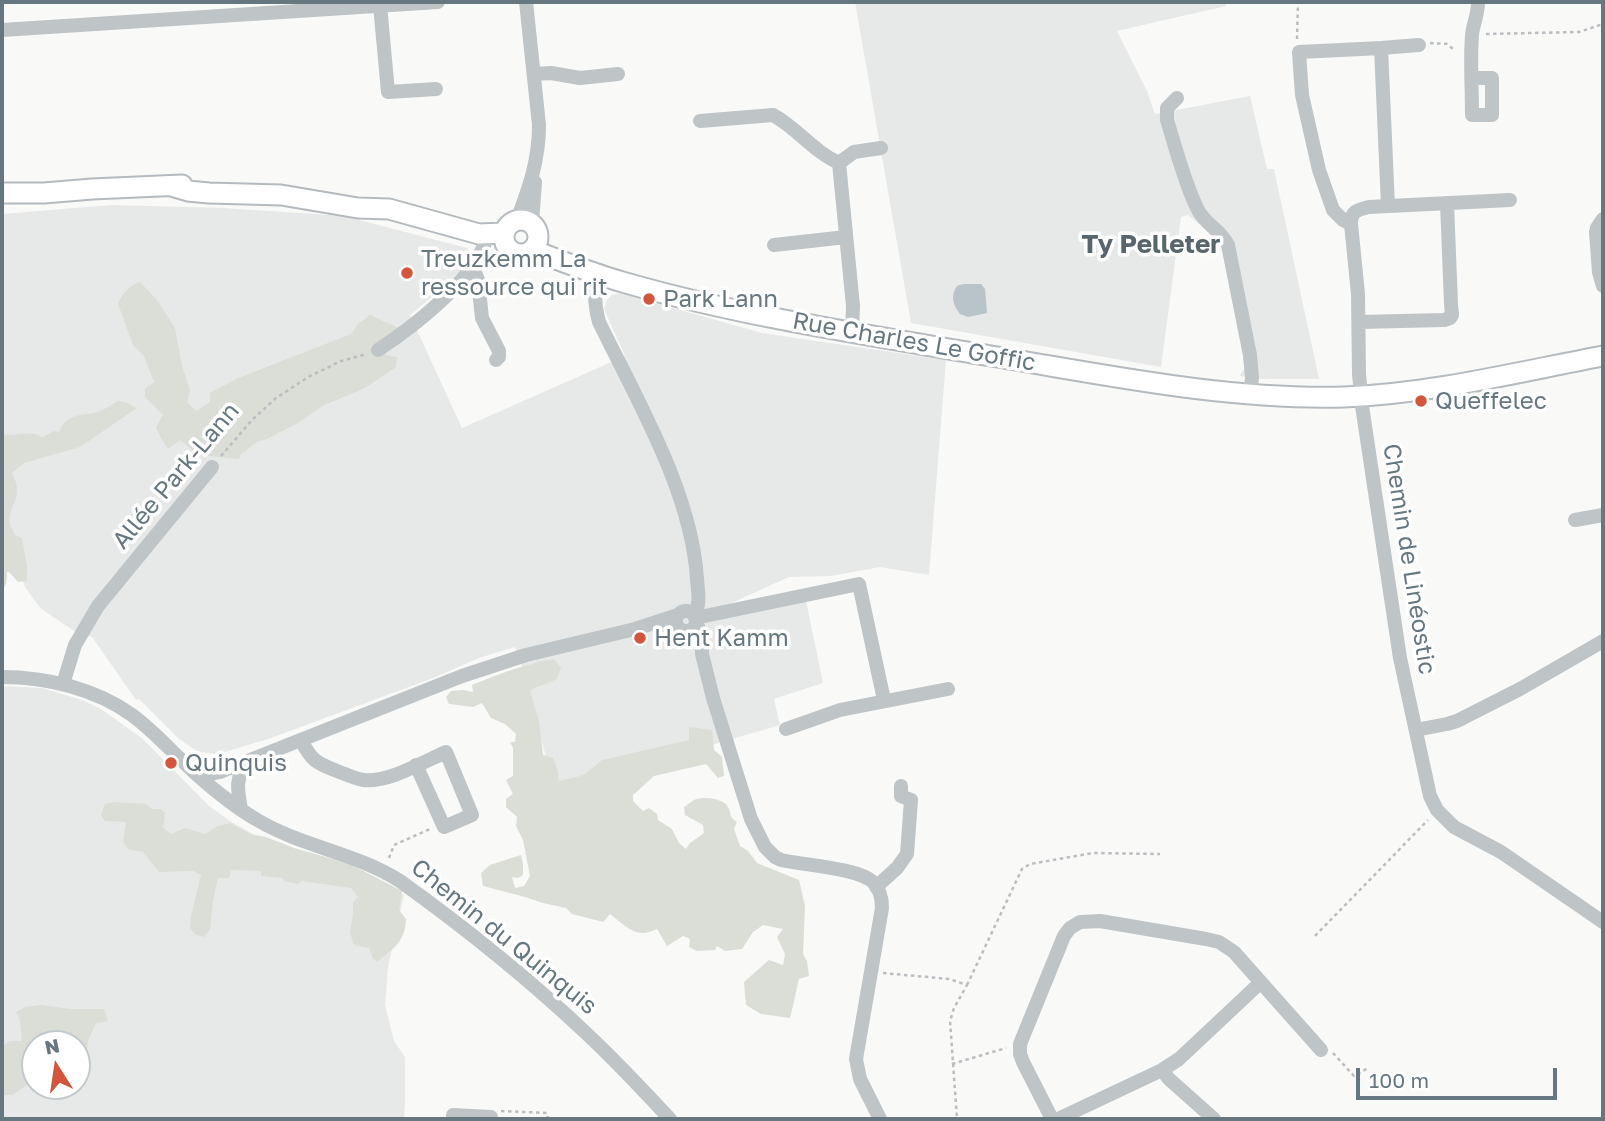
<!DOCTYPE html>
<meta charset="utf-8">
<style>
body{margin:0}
#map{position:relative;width:1605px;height:1121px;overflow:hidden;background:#f9f9f8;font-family:"Golos Text",sans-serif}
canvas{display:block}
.frame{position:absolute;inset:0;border:4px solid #667780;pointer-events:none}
.north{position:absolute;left:21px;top:1030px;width:70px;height:70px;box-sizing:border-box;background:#fff;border:2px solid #c2c9cc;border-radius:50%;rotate:348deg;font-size:19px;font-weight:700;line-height:28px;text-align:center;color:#667780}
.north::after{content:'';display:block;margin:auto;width:24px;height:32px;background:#d5553c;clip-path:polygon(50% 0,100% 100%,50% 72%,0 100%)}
.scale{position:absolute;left:1356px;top:1068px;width:201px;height:32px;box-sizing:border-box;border:4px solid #667780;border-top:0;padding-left:9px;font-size:21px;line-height:24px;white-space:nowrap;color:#667780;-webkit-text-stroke:5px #fff;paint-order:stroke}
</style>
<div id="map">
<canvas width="1605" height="1121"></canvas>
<div class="frame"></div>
<div class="north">N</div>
<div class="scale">100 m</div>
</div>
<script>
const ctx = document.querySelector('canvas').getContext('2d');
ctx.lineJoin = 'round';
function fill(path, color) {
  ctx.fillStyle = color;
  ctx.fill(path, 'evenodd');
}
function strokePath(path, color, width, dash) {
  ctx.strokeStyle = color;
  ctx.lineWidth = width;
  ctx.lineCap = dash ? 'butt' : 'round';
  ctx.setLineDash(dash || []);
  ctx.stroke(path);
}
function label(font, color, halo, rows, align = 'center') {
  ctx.font = font + ' "Golos Text",sans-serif';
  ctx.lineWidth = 7;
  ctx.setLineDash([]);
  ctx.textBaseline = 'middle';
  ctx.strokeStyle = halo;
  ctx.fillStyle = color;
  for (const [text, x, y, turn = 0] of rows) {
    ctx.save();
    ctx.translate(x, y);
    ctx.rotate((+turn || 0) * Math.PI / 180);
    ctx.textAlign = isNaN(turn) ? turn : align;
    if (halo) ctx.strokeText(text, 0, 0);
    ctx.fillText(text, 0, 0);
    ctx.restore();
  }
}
const built = new Path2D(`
 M855 2H1225L1226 6 1117 31 1147 91 1155 114 1250 96 1267 169H1274L1319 379H1261L1239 376 1245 368 1222 247 1217 239 1188 215 1181 217 1161 367 911 323Z
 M112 205 224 208 344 216 467 248 472 254 458 273 445 286 410 315 462 428 625 356 604 309 607 300 611 295 620 293 762 333 946 360 929 575 880 567 831 576 789 577 725 606 806 601 823 683 774 699 780 725 555 791 523 670 515 647 479 658 433 678 271 738 225 752 213 754 197 751 179 739 139 699 136 700 92 637 77 633 40 608 25 587 2 520V214Z
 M2 686 42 688 82 700 101 709 143 739 209 806 230 821 267 842 389 886 404 895 388 967 385 1005 394 1041 405 1057V1103L404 1119H2ZM35 1044H77V1086H35Z`);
const green = new Path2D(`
 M140 282 157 300 175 328 182 366 190 391 187 402 196 411 210 402V393L236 379 351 334 358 324 370 315 401 329 387 341 386 355 397 357 396 367 365 388 322 406 300 422 267 439 257 442 241 454 239 459 198 455 180 440 168 449 161 438 156 427 163 415 145 397V389L154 382 144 356 133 345 118 304C122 293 129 286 140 282Z
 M118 401 125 402 137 408 80 447 24 463 12 473C26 500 7 504 10 524 11 528 14 531 15 535L22 538 27 566V581L18 582 9 572H7C7 581 7 584 2 591V434C16 437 30 429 42 437L55 431 59 432C68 412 79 417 97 412 104 410 111 405 118 401Z
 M554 659 561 668 557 679C549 683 535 687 530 691L539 721 543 755 553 758 557 768 559 781 584 775 602 760 689 740V727L712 730 714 750 722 757 724 776 718 778 706 764 654 776 633 795V801L643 811 649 808 657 814 658 820 672 829 679 843 686 849 690 843 704 833 703 825 685 815 684 807C686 806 692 801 694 800 703 796 723 798 728 807 732 814 728 816 737 822L734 829 740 846 748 851 757 863 799 880 805 906 803 954 807 961 809 976 799 979 790 1018 761 1014 746 1005 744 982 769 960 783 965 785 954 777 937 783 929 763 925 753 932 742 949 725 951 717 946 715 950 697 951 689 947 690 939 683 936 667 946 657 929C636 940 626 926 610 914L603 922 572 914 566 908 543 903 525 897 483 886 481 873 490 865 521 855 523 864V875L518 878 512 877 515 888 524 886 530 876 523 840 516 826 517 817 506 807V799L513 794 506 780 513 776V748L510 742H515L516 734 505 724 491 718 482 703 473 707 449 704 446 697 451 691 463 690 473 692 472 685C499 674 525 664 554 659Z
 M115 802 146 804 152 809H161L165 813 164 824 162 827 171 834 185 828 205 834 218 826 230 823 250 834 266 837 294 848 350 864 402 891 399 910 406 919C405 942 394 948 377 962L372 957 369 948 354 945 350 933 353 915V902L358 897 351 888 302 881 297 884 284 881 283 878 261 876V871L231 870 229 878H218L213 901 210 930 204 937 196 935 190 928 191 916 201 875 193 871 159 872 143 852 128 849 123 842 126 822 105 821 101 815 105 804Z
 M41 1005 70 1009H104L108 1021 96 1023 88 1041 87 1051 77 1057V1044H35C35 1057 39 1076 28 1084 23 1089 18 1090 13 1095H2V1042L4 1045 10 1041H22L20 1020 16 1012 25 1007Z`);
const water = new Path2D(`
 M963 284H981L985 289 987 313 968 317 960 314C953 305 950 296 957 286Z`);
const path = new Path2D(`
 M1486 34 1579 32 1603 24
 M1297 39 1298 2
 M1430 43 1447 44 1453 49
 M221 456 252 420 276 398 310 376 341 361 367 354
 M389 858 394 845 430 829
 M1315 936 1428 820
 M883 973 949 979 967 985 954 1008 950 1021 957 1119
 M967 985 1022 869 1030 864 1093 853 1160 854
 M1333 1053 1354 1076 1368 1068
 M952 1064 1006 1048
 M501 1111 547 1113 548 1119`);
const street = new Path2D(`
 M380 5 388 92 436 89
 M2 30 438 2
 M1419 45 1381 48 1299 52 1302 95 1319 170 1333 210 1343 220 1351 224 1358 294 1359 374 1362 406 1400 658 1430 796 1437 810 1454 827 1501 852 1603 922
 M1381 48 1388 206
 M534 74 551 73 580 78 618 74
 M1472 78H1492V115H1472C1472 88 1470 61 1472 35 1473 23 1478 16 1478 2
 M1177 98 1167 108V120C1176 149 1184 181 1197 208 1204 224 1221 230 1228 245L1250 355 1252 378 1250 394
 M700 121 773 115C797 128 814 152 839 163L853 306 852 332
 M839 163 854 152 881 148
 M1603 219 1597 228 1596 232 1599 272 1603 286
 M517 220C529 188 539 161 539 125L526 2
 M532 223 535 182
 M1351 224C1351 211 1357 210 1369 207L1510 200
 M774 245 846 237
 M473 267 478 280 482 318 499 351V357L496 360
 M599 275C594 294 594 302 599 322 637 400 692 493 697 579 698 593 701 603 694 616
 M1359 322 1444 320 1450 318 1452 315 1451 304 1447 203
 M378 350C413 327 470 283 485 243
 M1575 520 1603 515
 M676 621a10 10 0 1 1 20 0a10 10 0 1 1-20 0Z
 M695 618 859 584 884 700
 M696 623 702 635V654L713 698 751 819 765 847 775 857 781 860C803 865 858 868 873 882 880 889 882 898 882 908L856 1059 860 1079 880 1119
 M2 677C47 677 96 689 132 715 155 732 174 754 195 773 214 790 236 808 259 821 304 847 356 853 400 881 464 927 530 980 587 1034 616 1061 643 1090 670 1119
 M63 684 75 645 98 606 212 467
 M786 729 840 710 948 689
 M1416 730 1447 724 1457 721 1520 689 1603 641
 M301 740C311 760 316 763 337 771 345 774 354 778 363 780 388 783 423 762 446 752L472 815 444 827 416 765
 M195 773 210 774 220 772 462 676 526 655 635 629 678 615
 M241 809C238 792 234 776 248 763
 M876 887 897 868 907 854 911 800 901 796V786
 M1162 1070 1169 1079 1214 1119
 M453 1119V1115L491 1117 490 1119
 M1052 1119 1023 1062 1020 1054V1044L1064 936 1070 928 1080 922 1100 921 1206 939 1219 942 1234 952 1321 1050
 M1058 1119 1162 1070 1179 1059 1261 982`);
const secondary = new Path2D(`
 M171 186 188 191 209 193 281 195 358 208 389 209 479 234 504 233
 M2 193H44L92 189 182 185
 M504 237a17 17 0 1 1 34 0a17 17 0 1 1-34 0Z
 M533 250C563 262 594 274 626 283 745 317 868 335 991 356 1107 375 1225 400 1344 397 1430 394 1518 372 1603 356`);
const markers = [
 [407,273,7,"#d5553c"],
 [649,299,7,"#d5553c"],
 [1421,401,7,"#d5553c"],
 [640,638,7,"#d5553c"],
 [171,763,7,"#d5553c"]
];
const poiNames = [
 ["Treuzkemm La",421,259],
 ["ressource qui rit",421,287],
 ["Park Lann",663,299],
 ["Queffelec",1435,401],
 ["Hent Kamm",654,638],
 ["Quinquis",185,763]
];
const streetNames = [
 ["Rue Charles Le Goffic",914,342,10],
 ["Allée Park-Lann",176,476,-50],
 ["Chemin de Linéostic",1409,559,81],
 ["Chemin du Quinquis",504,937,39]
];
const neighbourhoodNames = [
 ["Ty Pelleter",1151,245]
];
fill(built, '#e7e9e8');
fill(green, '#daded7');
fill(water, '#b8c4c7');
strokePath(secondary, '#b4babe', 23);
strokePath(path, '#babec0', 2.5, [3.5, 3.5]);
strokePath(street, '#bfc4c7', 14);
strokePath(secondary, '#fff', 19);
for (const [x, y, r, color] of markers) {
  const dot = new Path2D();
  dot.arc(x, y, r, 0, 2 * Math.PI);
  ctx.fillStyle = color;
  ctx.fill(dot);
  strokePath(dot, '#fff', 2.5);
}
label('24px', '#667780', '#fff', poiNames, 'left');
label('24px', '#667780', '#fff', streetNames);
label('bold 26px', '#58656c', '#fff', neighbourhoodNames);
</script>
